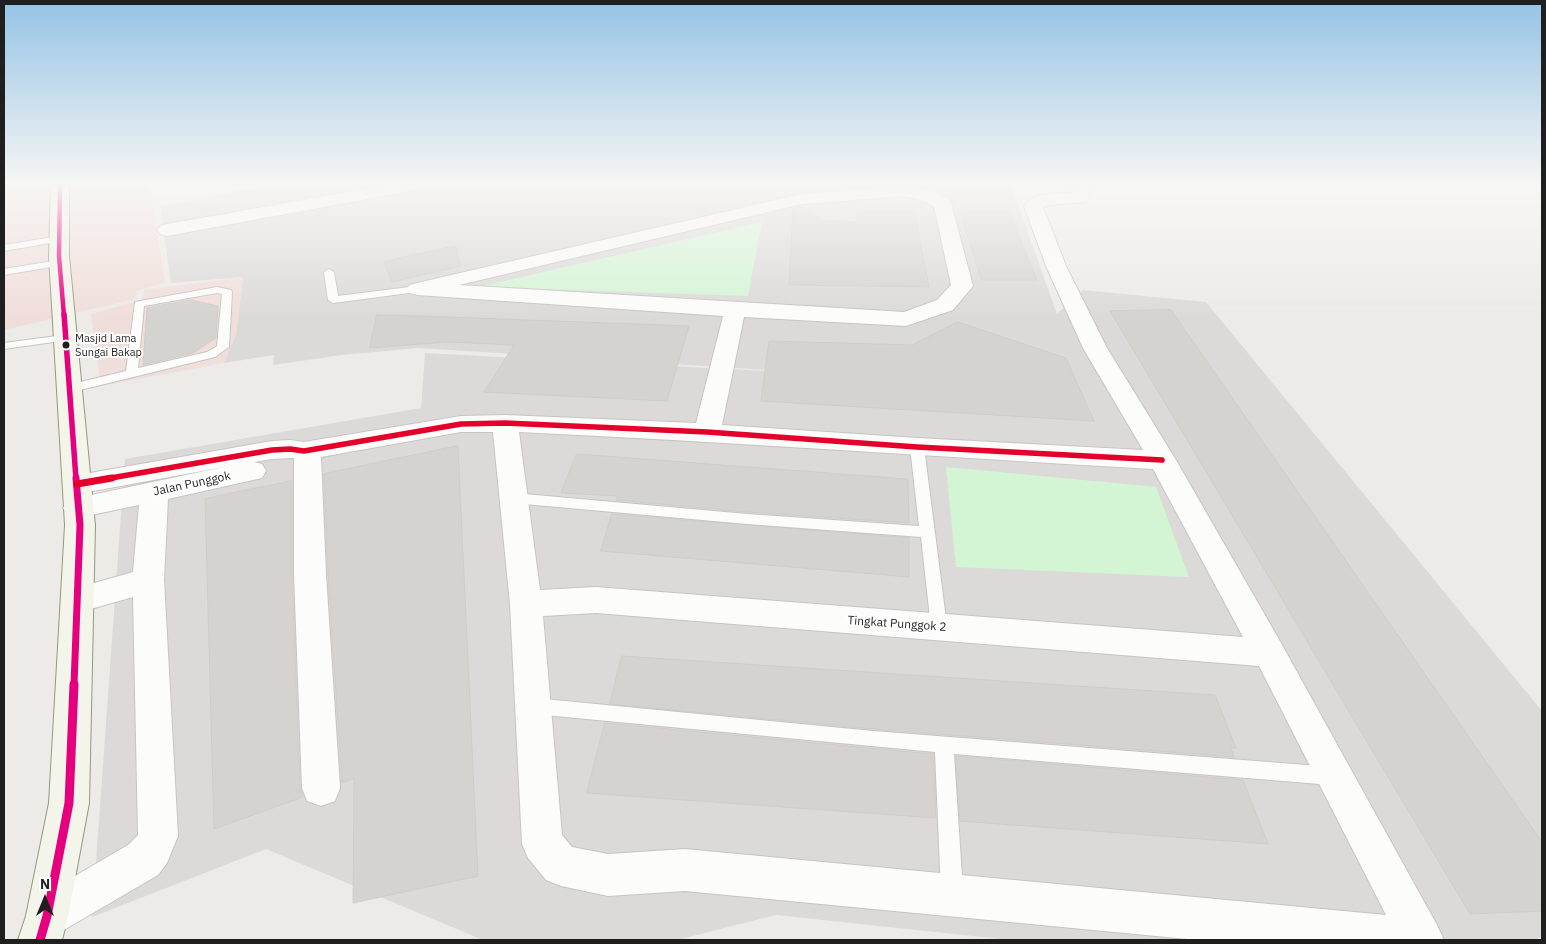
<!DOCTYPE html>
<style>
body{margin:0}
#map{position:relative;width:1546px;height:944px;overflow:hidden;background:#edebe7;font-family:"IBM Plex Sans",sans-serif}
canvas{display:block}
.frame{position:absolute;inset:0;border:5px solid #1f1f1f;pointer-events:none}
.north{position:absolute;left:20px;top:874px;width:50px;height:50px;-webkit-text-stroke:4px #fff;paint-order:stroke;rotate:0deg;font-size:14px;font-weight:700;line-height:20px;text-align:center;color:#1f1f1f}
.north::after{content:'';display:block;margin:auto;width:18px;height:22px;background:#1f1f1f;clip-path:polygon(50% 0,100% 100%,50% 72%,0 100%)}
</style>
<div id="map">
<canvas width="1546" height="944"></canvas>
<div class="frame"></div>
<div class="north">N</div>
</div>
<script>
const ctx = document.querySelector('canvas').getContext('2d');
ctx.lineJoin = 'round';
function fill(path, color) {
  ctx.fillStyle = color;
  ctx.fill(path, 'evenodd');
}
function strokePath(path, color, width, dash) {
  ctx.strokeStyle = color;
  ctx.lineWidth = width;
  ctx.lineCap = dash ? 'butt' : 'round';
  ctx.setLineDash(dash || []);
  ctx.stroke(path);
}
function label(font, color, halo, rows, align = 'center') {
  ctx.font = font + ' "IBM Plex Sans",sans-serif';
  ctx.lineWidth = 4;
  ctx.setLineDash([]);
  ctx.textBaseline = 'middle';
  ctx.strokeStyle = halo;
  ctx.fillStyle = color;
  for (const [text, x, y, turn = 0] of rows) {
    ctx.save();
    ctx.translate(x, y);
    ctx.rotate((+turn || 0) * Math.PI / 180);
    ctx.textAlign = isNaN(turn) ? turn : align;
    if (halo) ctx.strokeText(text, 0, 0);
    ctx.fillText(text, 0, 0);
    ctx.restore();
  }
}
const residential = new Path2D(`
 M271 185H1011L1057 314 1083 290 1206 302 1542 711V937L1534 940H1010L776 915 677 940H483L266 849 92 917 125 459 421 408 425 353 862 376 418 348 342 355 273 365 274 355 224 363 236 334 243 277 171 283 160 206Z`);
const commercial = new Path2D(`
 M4 185H150L165 282 137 291 135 299 4 330Z
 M243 277 236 334 224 363 101 386 91 314 142 300 144 290Z`);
const park = new Path2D(`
 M762 222 748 296 478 287Z
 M946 467 1156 487 1189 577 956 567Z`);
const building = new Path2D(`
 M803 206 822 221 858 222 857 210 914 211 929 287 789 285 793 208Z
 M960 212H1009L1037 280H982Z
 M456 246 460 266 392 282 384 262Z
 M191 300 218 306 216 338 193 353 143 365 147 308Z
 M1171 310 1542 842V911L1470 914 1110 311Z
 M377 315 421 316 689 326 667 401 484 392 514 345 449 342 370 348Z
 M958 322 1066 358 1094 421 761 401 769 341 912 345Z
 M458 446 478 876 353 903 354 778 342 783 328 574 324 474Z
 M577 454 908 479 909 523 747 512 616 500 618 496 561 493Z
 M292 481V574L300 788 303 797 214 829 205 499Z
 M612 514 909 538V577L601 551Z
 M622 656 1215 695 1236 748H1231L1234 757 873 729 610 704Z
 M605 723 933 754 936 818 587 793Z
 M956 756 1243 780 1268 844 960 821Z`);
const service = new Path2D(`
 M59 236 62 237V241L4 251V245Z
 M59 260 63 261V265L4 275V269Z
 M329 269 334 272 338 296 417 286 422 289 417 292 333 303 328 300 324 272Z
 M217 287 231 290 232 292 229 347 215 357 68 393 62 389 64 386 126 371 135 302ZM217 293 222 294 217 346 207 352 138 368 144 306Z
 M64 335 70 338 68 340 4 349V343Z
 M917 443 922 444 924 447 947 627 945 632 939 634 933 632 931 627 921 537 747 524 513 503 508 502 506 498 508 494 513 493 747 514 919 526 910 447 912 444Z
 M534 698 873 731 1332 767 1339 770 1342 776 1339 782 1332 785 954 754 963 892 959 899 952 903 945 899 941 892 935 752 534 714 528 712 525 706 528 700Z`);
const minor = new Path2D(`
 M388 185H424L421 189 167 236 160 234 157 230 160 226 167 224Z
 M1073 185H1091L1089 198 1086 202 1049 205 1043 207 1066 266 1107 348 1176 460 1281 643 1437 925 1444 940H1198L685 891 608 896 561 886 546 880 528 858 522 844 510 604 493 432H461L321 457 326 574 340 788 335 801 321 806 307 801 302 788 294 574V458L272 459 254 462 262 464 266 471 262 478 168 499 164 580 178 836 167 863 158 875 62 931 47 937 32 931 26 916 32 901 128 845 138 835 133 597 77 613 66 609 61 600 66 591 133 572 139 505 77 518 67 515 63 508 67 501 77 498 224 467 77 494 67 491 63 484 67 477 272 441 290 440 304 442 461 416 505 415 696 423 723 316 417 295 410 293 406 289 410 285 417 283 802 194 904 186 929 190 948 199 951 203 973 286 953 310 906 326 744 317 722 425 917 438 1143 450 1083 348 1046 266 1024 206C1034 191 1056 194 1072 193ZM904 196 918 199 934 206 951 285 937 300 904 312 459 285 802 204ZM519 432C731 442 942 457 1153 469L1243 637 596 587 540 590ZM596 613 1259 666 1386 915 685 849 608 854 572 847 562 835 543 616Z`);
const secondary = new Path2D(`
 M51 185H69V256L95 525 89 803 68 916 62 940H18L26 916 49 803 65 525 49 256Z`);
const bus1Far3 = new Path2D(`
 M60 185 59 256 64 316`);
const bus1Far2 = new Path2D(`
 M64 314 76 479`);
const bus1Far1 = new Path2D(`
 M74 685 80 525 76 478`);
const bus1 = new Path2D(`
 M40 940 47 916 69 803 74 684`);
const bus2Far1 = new Path2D(`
 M105 479 272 450 290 449 304 451 461 424 505 423 707 432 917 447 1162 460`);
const bus2 = new Path2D(`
 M77 484 112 478`);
const markers = [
 [66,345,4.5,"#1f1f1f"]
];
const busNames = [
 ["Masjid Lama",75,339],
 ["Sungai Bakap",75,353]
];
const streetNames = [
 ["Jalan Punggok",192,484,-12],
 ["Tingkat Punggok 2",897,624,4]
];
fill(residential, '#dcdad8');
fill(commercial, '#f0dedb');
fill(park, '#d3f5d4');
fill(building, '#d5d3d0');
strokePath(building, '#d0cdc8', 1);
strokePath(service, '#c6c5c3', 2);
strokePath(minor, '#c6c5c3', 2);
strokePath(secondary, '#95977e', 2);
fill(service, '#fcfcfb');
fill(minor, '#fcfcfb');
fill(secondary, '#f3f4ea');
strokePath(bus1Far3, '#e5007d', 4.5);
strokePath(bus1Far2, '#e5007d', 5.5);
strokePath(bus1Far1, '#e5007d', 7);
strokePath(bus1, '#e5007d', 9);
strokePath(bus2Far1, '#e4002b', 5.5);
strokePath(bus2, '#e4002b', 7);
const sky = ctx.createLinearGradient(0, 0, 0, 317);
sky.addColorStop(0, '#95c3e6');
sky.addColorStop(0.58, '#f7f6f4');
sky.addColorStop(1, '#f7f6f400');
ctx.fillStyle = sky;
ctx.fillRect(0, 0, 1546, 317);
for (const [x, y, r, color] of markers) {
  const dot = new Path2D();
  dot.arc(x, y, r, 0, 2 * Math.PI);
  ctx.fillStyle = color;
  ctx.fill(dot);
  strokePath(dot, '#fff', 2);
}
label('11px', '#1f1f1f', '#fff', busNames, 'left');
label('12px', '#1f1f1f', '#fff', streetNames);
</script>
